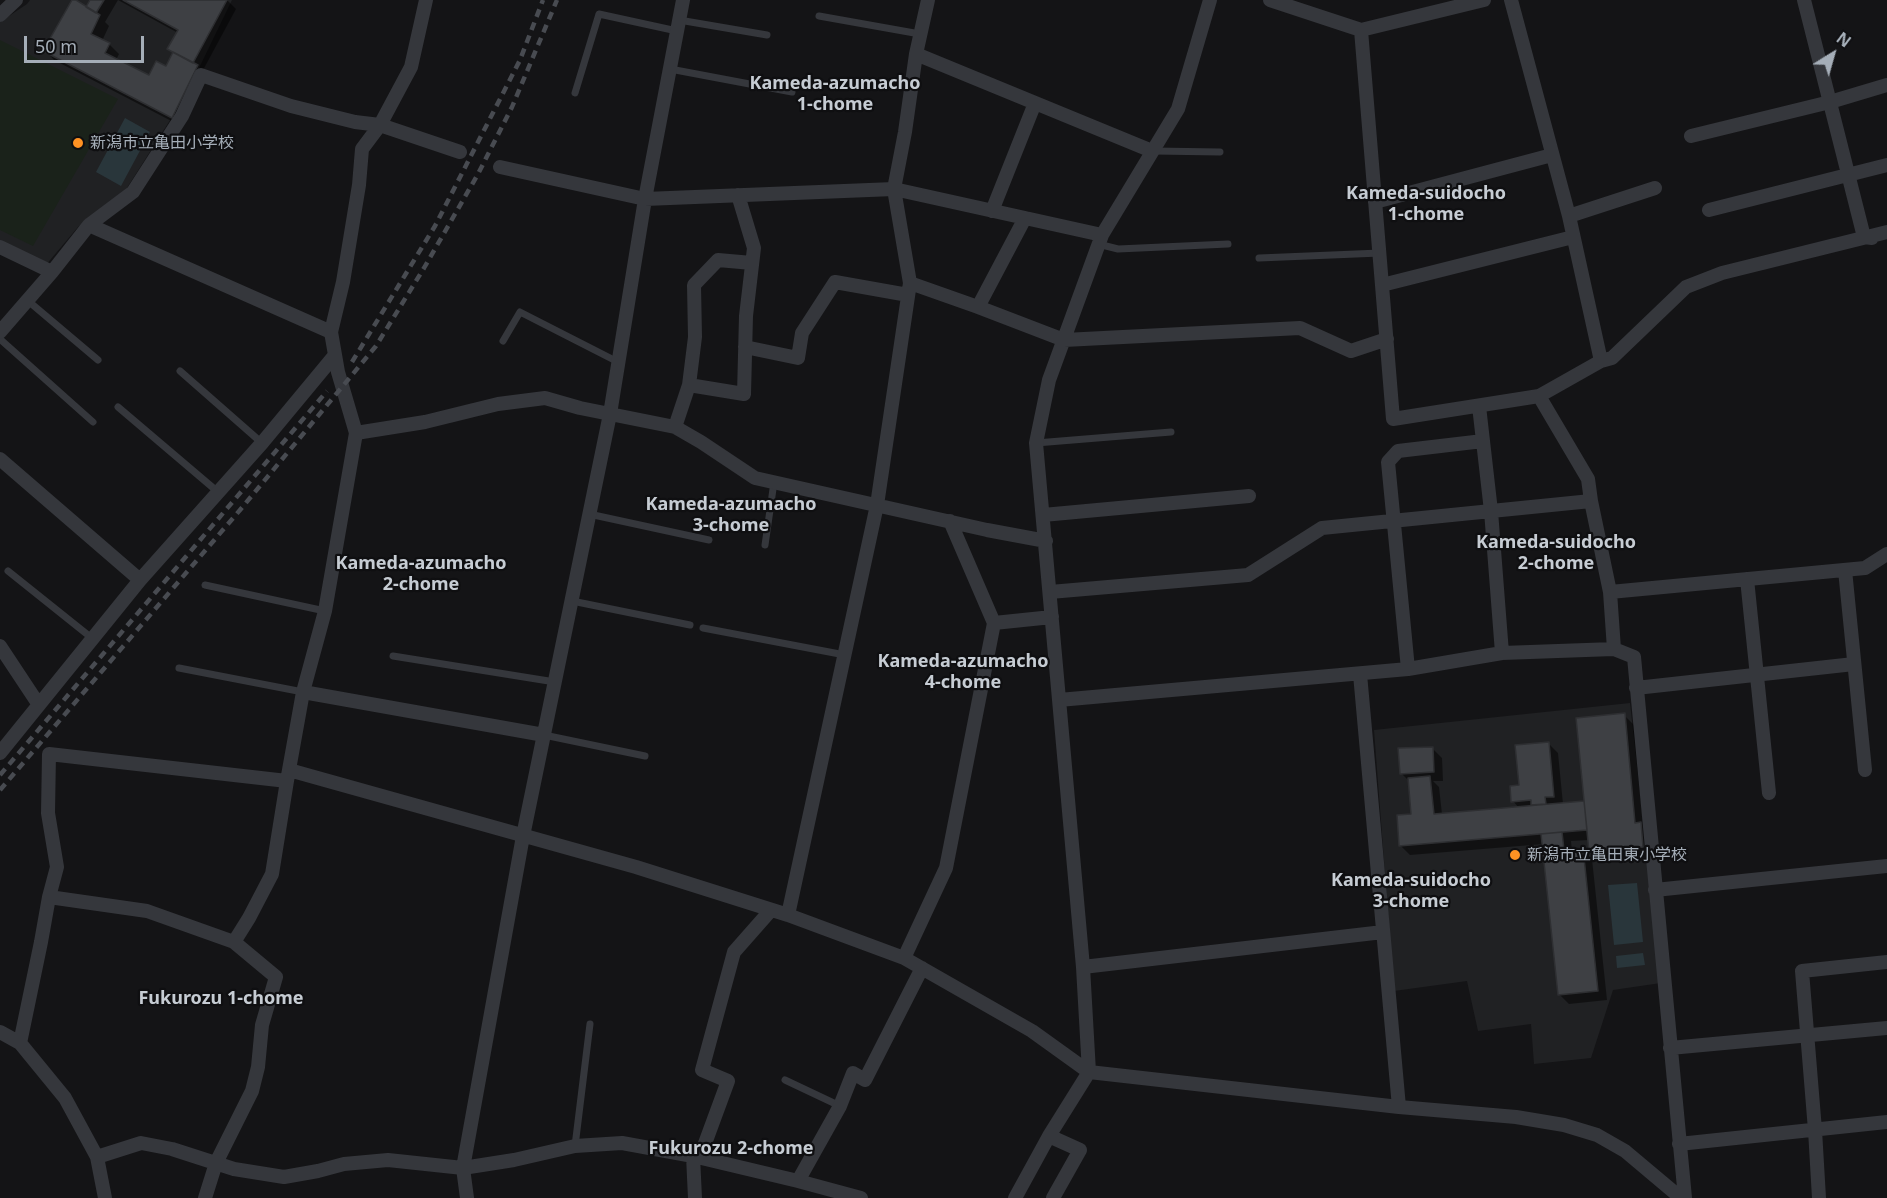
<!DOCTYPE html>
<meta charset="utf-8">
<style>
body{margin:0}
#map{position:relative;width:1887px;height:1198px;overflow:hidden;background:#141416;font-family:"Noto Sans",sans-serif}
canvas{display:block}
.north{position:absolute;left:1803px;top:24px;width:60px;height:60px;-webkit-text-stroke:4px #0f0f11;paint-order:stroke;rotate:37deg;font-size:16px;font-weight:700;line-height:24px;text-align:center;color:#a5aeb8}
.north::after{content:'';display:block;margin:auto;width:21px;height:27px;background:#a5aeb8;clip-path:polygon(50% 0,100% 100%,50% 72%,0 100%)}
.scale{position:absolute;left:24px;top:36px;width:120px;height:27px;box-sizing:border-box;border:3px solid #a5aeb8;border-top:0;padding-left:8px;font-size:18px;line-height:21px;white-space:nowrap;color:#a5aeb8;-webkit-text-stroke:4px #0f0f11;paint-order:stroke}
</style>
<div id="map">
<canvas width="1887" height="1198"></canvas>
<div class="north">N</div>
<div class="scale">50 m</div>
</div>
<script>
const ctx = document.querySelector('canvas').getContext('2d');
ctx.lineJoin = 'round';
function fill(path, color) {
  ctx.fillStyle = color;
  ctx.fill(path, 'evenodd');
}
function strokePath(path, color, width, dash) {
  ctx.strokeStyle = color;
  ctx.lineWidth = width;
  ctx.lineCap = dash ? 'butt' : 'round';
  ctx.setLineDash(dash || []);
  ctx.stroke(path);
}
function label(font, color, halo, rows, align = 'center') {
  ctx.font = font + ' "Noto Sans","Noto Sans JP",sans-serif';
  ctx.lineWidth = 4.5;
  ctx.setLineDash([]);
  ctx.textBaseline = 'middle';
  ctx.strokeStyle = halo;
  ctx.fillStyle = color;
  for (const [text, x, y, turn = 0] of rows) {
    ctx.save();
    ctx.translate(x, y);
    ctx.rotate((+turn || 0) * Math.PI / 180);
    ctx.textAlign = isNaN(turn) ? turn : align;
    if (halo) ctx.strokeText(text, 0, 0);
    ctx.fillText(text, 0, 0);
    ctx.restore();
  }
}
const built = new Path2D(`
 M30 0H232L186 95 125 191 78 227 45 266 0 243V22L27 4Z
 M1630 703 1661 983 1613 990 1591 1058 1534 1064 1531 1024 1478 1031 1467 981 1394 991 1374 730Z`);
const green = new Path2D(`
 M0 40 118 99 33 246 0 230Z`);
const water = new Path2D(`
 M125 118 150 132 121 186 96 172Z
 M1637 883 1643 942 1614 945 1608 885Z
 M1643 953 1645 965 1617 968 1616 956Z`);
const shadow = new Path2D(`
 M92 0H227L236 9 202 72 181 126 54 60 45 50 87 9ZM118 0 178 33 169 49 174 54 166 68 150 77 116 60 119 54 109 44 102 41 109 26 105 22Z
 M1624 715 1634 725 1652 856 1600 861 1590 851 1589 840 1571 841 1572 851 1583 850 1592 859 1607 1000 1569 1004 1559 994 1544 844 1410 855 1401 846 1413 815 1409 781 1401 773 1432 748 1442 758 1443 781H1433L1439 787 1442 814 1519 808 1513 801 1520 786 1549 744 1558 753 1563 804 1586 802Z`);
const building = new Path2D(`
 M72 0H76L100 15 91 34 110 43 105 53 149 75 156 61 166 66 173 52 198 65 172 118 43 51Z
 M90 0H104L96 13 86 7Z
 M123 0H227L193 63 167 49 178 30Z
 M1625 713 1635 823 1641 822 1643 847 1589 852 1576 718Z
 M1549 742 1554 797H1545L1546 804 1531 805V800L1511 802 1510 786 1519 785 1515 745Z
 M1433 747 1434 772 1400 774 1398 748Z
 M1430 776 1434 814 1584 801 1587 830 1399 846 1397 815 1411 814 1408 778Z
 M1562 832 1564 850 1583 848 1598 991 1558 995 1541 834Z`);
const lane = new Path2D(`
 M819 16 920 34
 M679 20 767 35
 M670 69 792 92
 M575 93 599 14 677 31
 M1154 151 1220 152
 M1098 244 1118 249 1228 244
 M1259 258 1380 253
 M27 300 98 360
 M0 339 93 422
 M503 341 520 312 618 362
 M180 371 262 443
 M118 407 218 492
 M1036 443 1171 432
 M589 514 709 540
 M765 545 774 482
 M8 571 93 639
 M205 585 325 611
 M572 601 690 625
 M703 628 845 655
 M393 656 555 682
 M179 668 303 692
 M544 735 645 756
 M785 1080 840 1106
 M575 1146 590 1024`);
const street = new Path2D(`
 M1270 0 1361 30 1484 0
 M1511 0 1569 216 1601 361
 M1804 0 1864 237 1872 238
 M0 15 16 0
 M1361 30 1393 419 1539 396 1601 361 1612 358 1686 287 1722 273 1887 232
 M916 54 1152 151
 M1691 136 1830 102 1887 85
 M500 167 645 199 894 189 1102 235
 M1375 202 1552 155
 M1709 210 1887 165
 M992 211 1035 103
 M1569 216 1655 188
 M89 225 133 192 182 116 201 75 291 106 355 122 380 125 460 152
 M0 247 52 272
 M910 283 978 307 1064 340 1300 328 1351 351 1387 339
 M1382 285 1573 237
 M978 307 1025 218
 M0 332 52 272 89 225 331 332
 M745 347 798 358 802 333 835 282 908 295
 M689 385 744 394 746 316 754 248 738 195
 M1539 396 1588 479 1591 501 1610 592 1614 649
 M1479 406 1491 511 1502 653
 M675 427 689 385 695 337 694 285 718 260 752 263
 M356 433 425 422 498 404 545 398 580 408 675 427 701 442 755 478 987 530 1046 541
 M0 459 140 580
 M1043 515 1249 496
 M950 521 994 623
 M1845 570 1865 770
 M1747 579 1769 793
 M1050 592 1248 575 1322 528 1591 501
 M1610 592 1865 568 1887 554
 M0 646 39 705
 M1408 669 1388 462 1398 451 1483 441
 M1360 674 1399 1107
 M1636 688 1854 664
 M303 692 544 735
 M1059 700 1408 669 1502 653 1614 649 1634 657 1685 1198
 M0 753 140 580 262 443 335 355
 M289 770 636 867 788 915 904 958 1032 1031 1089 1072 1399 1107 1516 1117 1564 1125 1597 1135 1625 1151 1681 1198
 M1655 890 1887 866
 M49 897 147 911 234 942
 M788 915 877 505 910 283 894 189 905 132 916 54 928 0
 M904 958 946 868 994 623 1052 617
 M1083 967 1383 932
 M0 1032 20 1043 65 1098 97 1157 105 1198
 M20 1043 41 942 49 897 57 867 48 813 49 754 287 781
 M1670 1048 1887 1028
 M1049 1136 1080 1150 1053 1198
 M1679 1144 1887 1122
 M693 1156 695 1198
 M97 1157 141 1143 172 1149 234 1169 284 1177 318 1171 344 1164 388 1160 463 1168 514 1160 575 1146 622 1143 693 1156 798 1181 861 1198
 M700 1157 728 1081 702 1070 734 952 771 910
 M798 1181 840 1106 853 1073 865 1080 922 968
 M205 1198 216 1163 252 1091 258 1067 262 1025 276 977 234 942 249 918 272 874 287 781 303 692 325 611 356 433 338 372 331 332 343 282 359 185 362 149 380 125 411 67 426 0
 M467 1198 463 1168 523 836 610 414 645 199 683 0
 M1015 1198 1049 1136 1089 1072 1083 967 1036 443 1049 380 1102 235 1178 109 1210 0
 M1819 1198 1815 1130 1802 971 1887 962`);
const rail = new Path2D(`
 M352 362 435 226 520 60 543 0
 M0 775 327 391
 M0 790 240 510 376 346 424 268 478 174 512 107 557 0`);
const markers = [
 [78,143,6,"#ff9223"],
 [1515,855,6,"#ff9223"]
];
const poiNames = [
 ["新潟市立亀田小学校",90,143],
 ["新潟市立亀田東小学校",1527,855]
];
const neighbourhoodNames = [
 ["Kameda-azumacho",835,84],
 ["1-chome",835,105],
 ["Kameda-suidocho",1426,194],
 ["1-chome",1426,215],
 ["Kameda-azumacho",731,505],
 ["3-chome",731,526],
 ["Kameda-suidocho",1556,543],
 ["2-chome",1556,564],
 ["Kameda-azumacho",421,564],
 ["2-chome",421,585],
 ["Kameda-azumacho",963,662],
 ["4-chome",963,683],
 ["Kameda-suidocho",1411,881],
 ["3-chome",1411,902],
 ["Fukurozu 1-chome",221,999],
 ["Fukurozu 2-chome",731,1149]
];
fill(built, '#202123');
fill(green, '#1a221a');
fill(water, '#29363b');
fill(shadow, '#0007');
fill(building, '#3e4044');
strokePath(building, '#2e2f32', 1.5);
strokePath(lane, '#35373c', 7);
strokePath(street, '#35373c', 14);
strokePath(rail, '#484b51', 4.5, [8, 6]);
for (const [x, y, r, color] of markers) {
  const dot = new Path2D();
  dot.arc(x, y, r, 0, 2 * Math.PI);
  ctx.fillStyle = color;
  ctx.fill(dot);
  strokePath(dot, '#0f0f11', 2);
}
label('16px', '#a5aeb8', '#0f0f11', poiNames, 'left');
label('bold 18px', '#c6ccd3', '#0f0f11', neighbourhoodNames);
</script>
